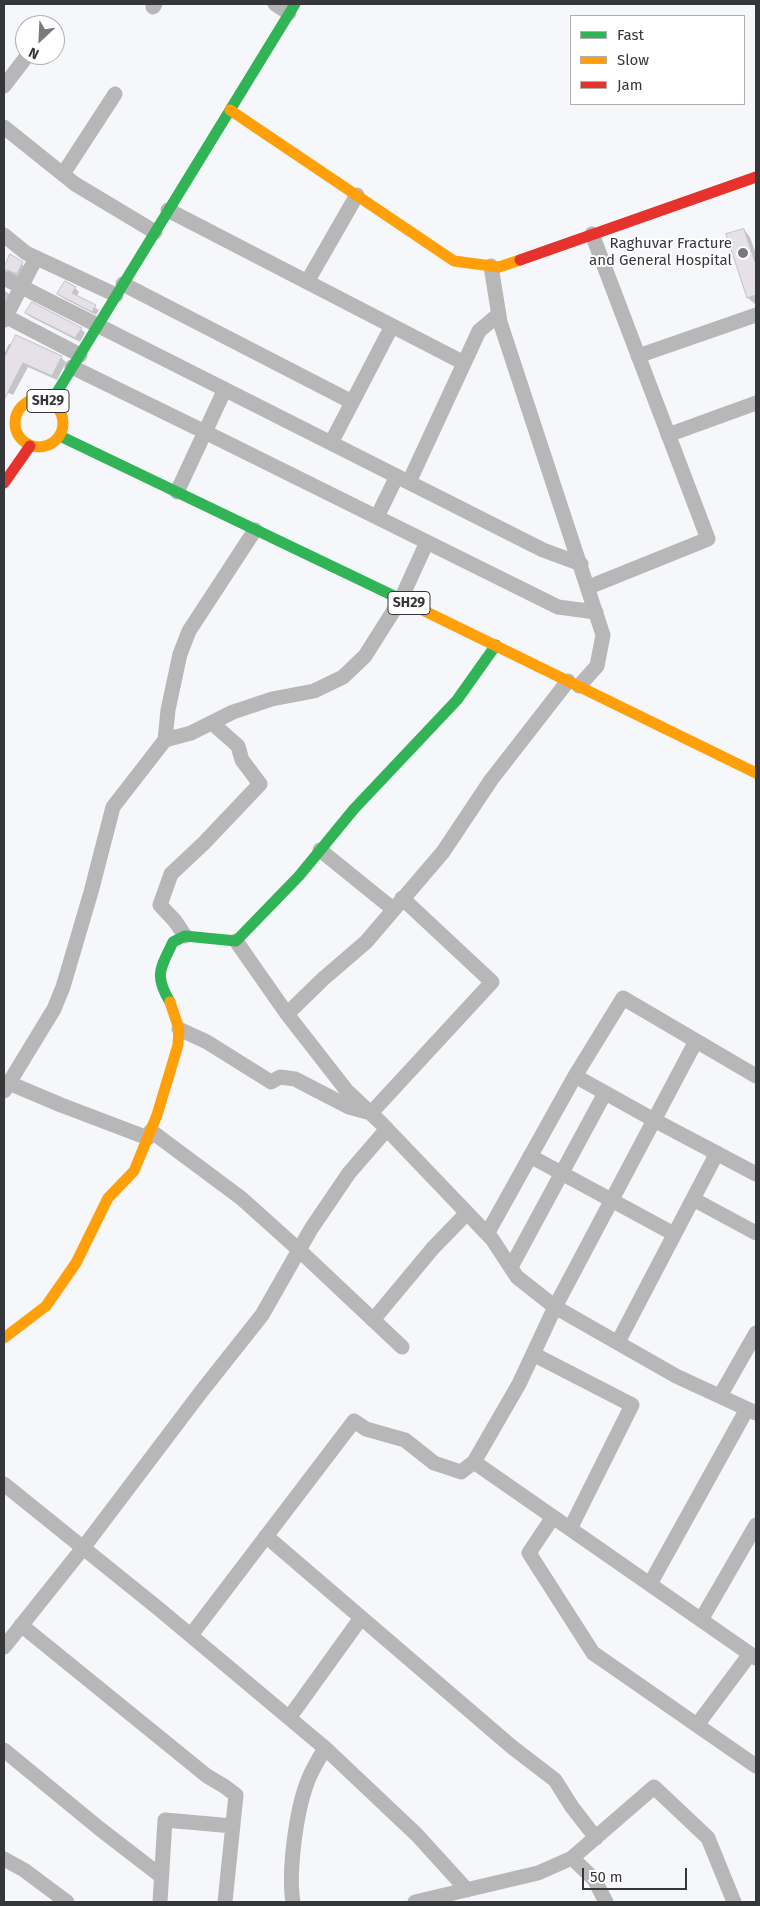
<!DOCTYPE html>
<style>
body{margin:0}
#map{position:relative;width:760px;height:1906px;overflow:hidden;background:#f6f7fb;font-family:"Fira Sans",sans-serif}
canvas{display:block}
.frame{position:absolute;inset:0;border:5px solid #36373a;pointer-events:none}
.legend{position:absolute;left:570px;top:15px;width:175px;height:90px;box-sizing:border-box;background:#fff;border:1px solid #afafb0;margin:0;padding:6px 9px;list-style:none;font-size:15px;color:#36373a}
.legend li{display:flex;align-items:center;gap:10px;height:25px}
.legend b{width:25px;border:1px solid #afafb0}
.north{position:absolute;left:15px;top:15px;width:50px;height:50px;box-sizing:border-box;background:#fff;border:1px solid #afafb0;border-radius:50%;rotate:205deg;font-size:14px;font-weight:700;line-height:20px;text-align:center;color:#36373a}
.north::after{content:'';display:block;margin:auto;width:18px;height:22px;background:#797a7e;clip-path:polygon(50% 0,100% 100%,50% 72%,0 100%)}
.scale{position:absolute;left:582px;top:1868px;width:105px;height:22px;box-sizing:border-box;border:2px solid #36373a;border-top:0;padding-left:6px;font-size:15px;line-height:18px;white-space:nowrap;color:#36373a;-webkit-text-stroke:4px #fff;paint-order:stroke}
</style>
<div id="map">
<canvas width="760" height="1906"></canvas>
<div class="frame"></div>
<ul class="legend">
<li><b style="height:6px;background:#30b455"></b>Fast</li>
<li><b style="height:6px;background:#ff9f0a"></b>Slow</li>
<li><b style="height:6px;background:#e5322d"></b>Jam</li>
</ul>
<div class="north">N</div>
<div class="scale">50 m</div>
</div>
<script>
const ctx = document.querySelector('canvas').getContext('2d');
ctx.lineJoin = 'round';
function fill(path, color) {
  ctx.fillStyle = color;
  ctx.fill(path, 'evenodd');
}
function strokePath(path, color, width, dash) {
  ctx.strokeStyle = color;
  ctx.lineWidth = width;
  ctx.lineCap = dash ? 'butt' : 'round';
  ctx.setLineDash(dash || []);
  ctx.stroke(path);
}
function label(font, color, halo, rows, align = 'center') {
  ctx.font = font + ' "Fira Sans",sans-serif';
  ctx.lineWidth = 4;
  ctx.setLineDash([]);
  ctx.textBaseline = 'middle';
  ctx.strokeStyle = halo;
  ctx.fillStyle = color;
  for (const [text, x, y, turn = 0] of rows) {
    ctx.save();
    ctx.translate(x, y);
    ctx.rotate((+turn || 0) * Math.PI / 180);
    ctx.textAlign = isNaN(turn) ? turn : align;
    if (halo) ctx.strokeText(text, 0, 0);
    ctx.fillText(text, 0, 0);
    ctx.restore();
  }
}
const shadow = new Path2D(`
 M744 230 750 237 756 254 755 304 748 298 728 235Z
 M11 256 27 268 22 278 9 273 5 268Z
 M75 288 79 292 77 296 99 310 96 315 63 298 58 294Z
 M4 290 13 297 4 306Z
 M26 313 81 329 85 333 80 342 31 317Z
 M9 344 61 358 66 362 57 380 28 367 13 395 4 391V354Z`);
const building = new Path2D(`
 M744 229 756 265V295L747 298 726 234Z
 M10 254 23 262 17 274 4 269Z
 M65 281 76 287 72 293 96 305 92 312 57 294Z
 M32 302 82 328 75 338 25 313Z
 M16 335 62 356 52 376 23 363 4 400V358Z`);
const street = new Path2D(`
 M275 4 289 13
 M153 7 155 4
 M4 86 27 56
 M4 127 75 184 155 232
 M63 174 115 94
 M168 210 464 363
 M4 235 26 253 116 295
 M491 266 500 322 603 635 597 666 579 686
 M4 278 543 550 581 564
 M307 282 357 195
 M123 284 352 402
 M5 316 80 355
 M4 320 36 258
 M638 356 756 315
 M72 367 205 432 558 607 596 612
 M668 435 756 403
 M331 443 392 326
 M409 482 479 331 499 314
 M177 492 225 389
 M377 517 397 476
 M589 587 708 539 592 234
 M165 740 191 733 233 712 272 699 314 691 343 677 365 656 401 599 427 542
 M320 850 393 909
 M185 936 175 921 160 905 171 874 204 843 260 784 242 760 238 746 212 723
 M236 941 287 1014 347 1091 380 1122 492 1239 517 1277 555 1307 676 1376 756 1413
 M287 1014 323 979 366 942 443 852 491 780 568 681
 M179 1029 207 1042 271 1082 280 1077 295 1079 349 1107 371 1113 492 982 402 898
 M696 1041 555 1307 519 1384 474 1462 756 1658
 M575 1076 654 1120 756 1174
 M9 1083 61 1105 148 1138
 M4 1091 54 1009 63 987 91 892 113 807 165 740 168 710 180 654 189 631 255 530
 M151 1131 241 1198 299 1250 402 1347
 M530 1156 674 1234
 M693 1199 756 1233
 M487 1234 575 1076 623 998 756 1076
 M511 1267 605 1093
 M373 1320 433 1248 467 1213
 M618 1342 717 1153
 M533 1354 632 1405 570 1529
 M720 1396 756 1333
 M4 1484 159 1609 325 1748 417 1835 467 1890
 M553 1517 529 1553 593 1653 756 1766
 M266 1536 512 1747 555 1780 572 1807 596 1838
 M650 1584 747 1409
 M701 1620 756 1525
 M21 1625 207 1776 224 1786 236 1795 225 1902
 M191 1635 354 1421 366 1429 405 1440 434 1463 461 1472 474 1462
 M4 1647 83 1548 201 1392 262 1315 311 1229 349 1173 387 1129
 M289 1718 361 1618
 M697 1725 750 1654
 M4 1750 100 1829 161 1876
 M572 1858 594 1879 606 1902
 M4 1859 24 1870 67 1902
 M160 1902 165 1820 233 1826
 M293 1902C288 1873 296 1812 307 1783 311 1771 319 1759 325 1748
 M415 1902 538 1873 572 1858 654 1787 708 1838 734 1902`);
const fast = new Path2D(`
 M51 402 295 4
 M60 436 396 597
 M170 1002C154 975 160 969 173 942L185 936 236 941 299 876 354 809 457 700 496 645`);
const slow = new Path2D(`
 M230 110 454 261 499 267 520 260
 M15 423a24 24 0 1 1 48 0a24 24 0 1 1-48 0Z
 M396 597 756 773
 M4 1338 46 1306 76 1263 108 1198 134 1171 157 1115 178 1045 179 1029 170 1002`);
const jam = new Path2D(`
 M520 260 756 177
 M4 483 30 446`);
const markers = [
 [743,253,6,"#797a7e"]
];
const shields = [
 [48,401,42],
 [409,603,42]
];
const shieldNames = [
 ["SH29",48,401],
 ["SH29",409,603]
];
const poiNames = [
 ["Raghuvar Fracture",732,244],
 ["and General Hospital",732,261]
];
fill(shadow, '#0003');
fill(building, '#e6e0e8');
strokePath(building, '#c2c1c4', 1);
strokePath(street, '#b8b7b8', 15);
strokePath(fast, '#30b455', 11);
strokePath(slow, '#ff9f0a', 11);
strokePath(jam, '#e5322d', 11);
for (const [x, y, r, color] of markers) {
  const dot = new Path2D();
  dot.arc(x, y, r, 0, 2 * Math.PI);
  ctx.fillStyle = color;
  ctx.fill(dot);
  strokePath(dot, '#fff', 2);
}
for (const [x, y, w] of shields) {
  const box = new Path2D();
  box.roundRect(x - w / 2, y - 11.5, w, 23, 4);
  ctx.fillStyle = '#fff';
  ctx.fill(box);
  strokePath(box, '#36373a', 1);
}
label('bold 14px', '#36373a', null, shieldNames);
label('15px', '#36373a', '#fff', poiNames, 'right');
</script>
